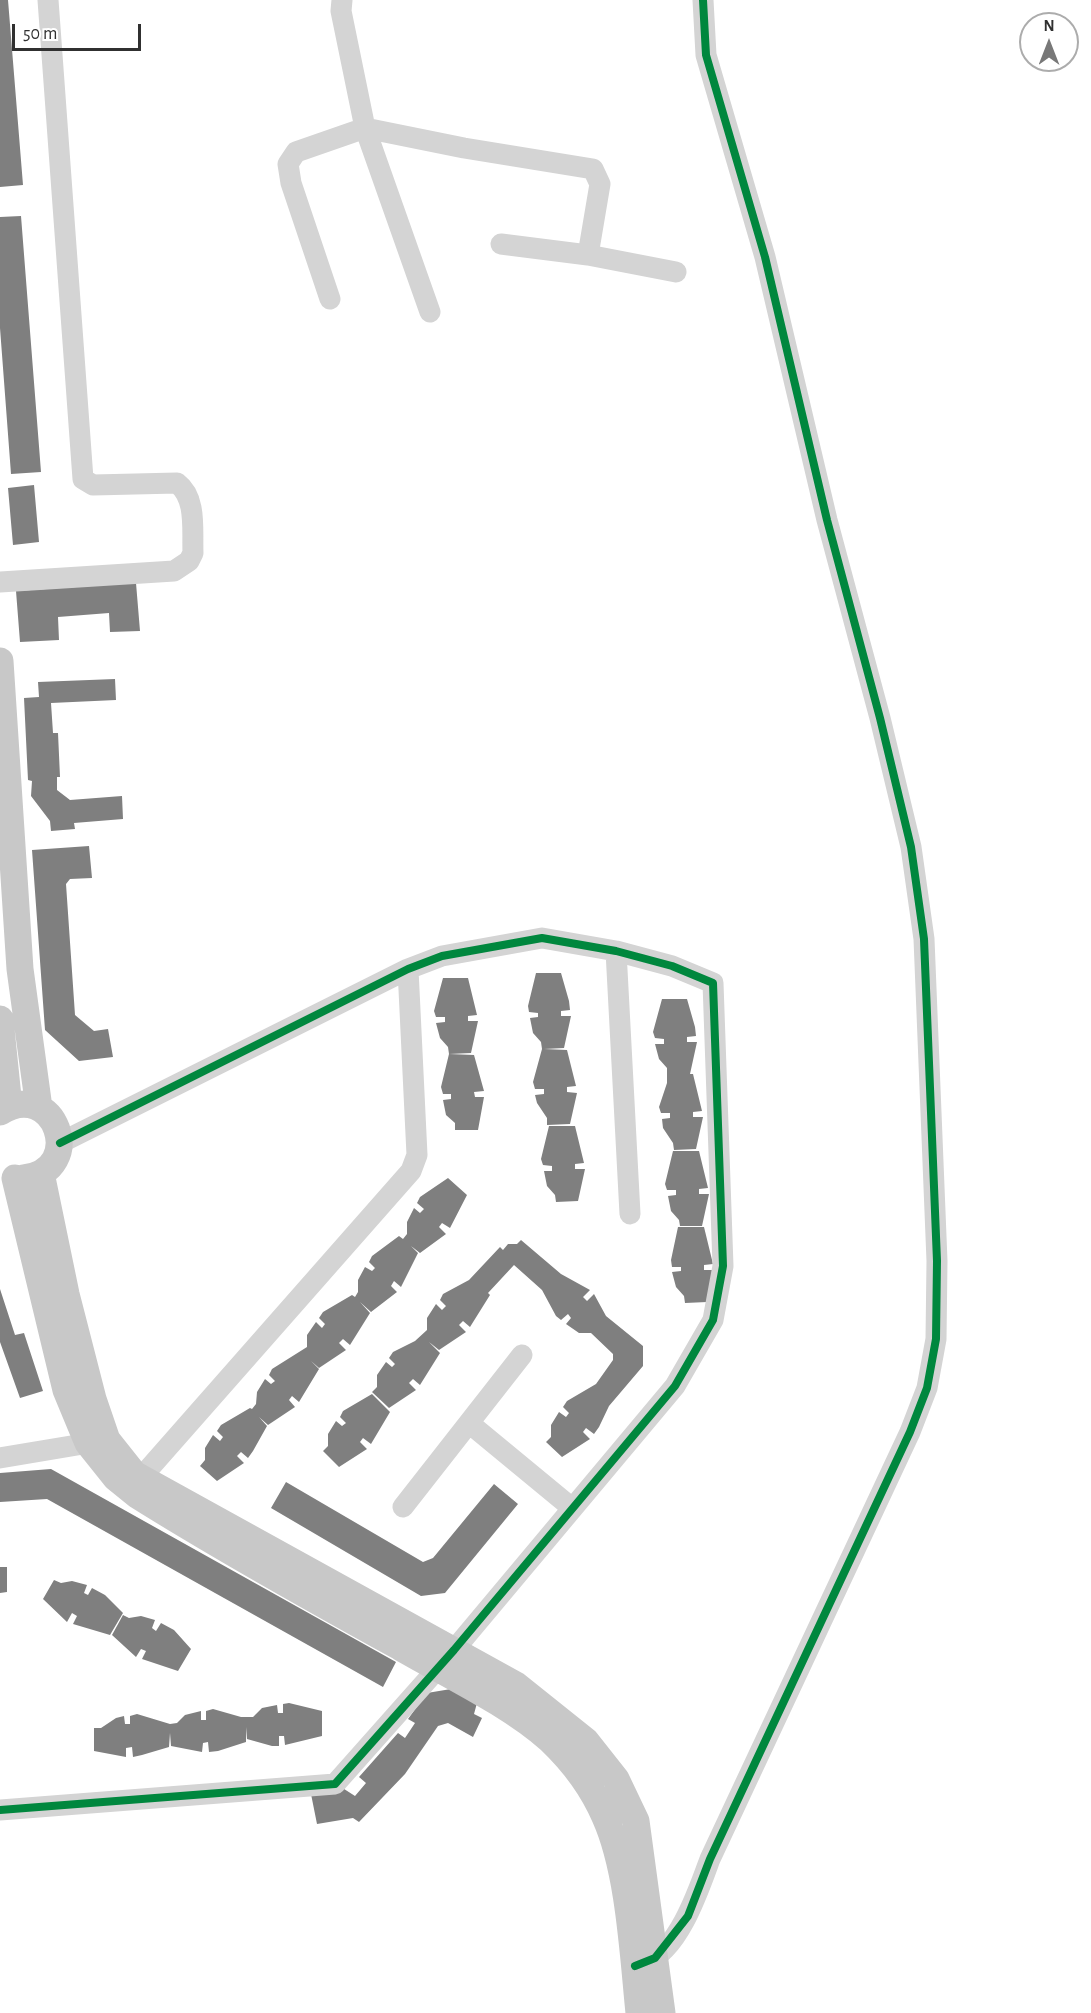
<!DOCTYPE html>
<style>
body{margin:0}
#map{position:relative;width:1091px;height:2013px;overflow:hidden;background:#fff;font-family:"Alegreya Sans",sans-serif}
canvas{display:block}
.north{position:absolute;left:1019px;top:12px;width:60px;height:60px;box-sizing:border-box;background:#fff;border:2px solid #acacac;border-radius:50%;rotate:0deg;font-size:16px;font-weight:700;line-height:24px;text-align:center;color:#303030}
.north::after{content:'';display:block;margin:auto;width:21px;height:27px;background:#787878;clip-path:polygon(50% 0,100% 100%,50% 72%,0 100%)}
.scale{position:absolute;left:12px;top:24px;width:129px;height:27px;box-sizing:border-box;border:3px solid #303030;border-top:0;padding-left:8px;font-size:18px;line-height:21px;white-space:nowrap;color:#303030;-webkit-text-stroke:4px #fff;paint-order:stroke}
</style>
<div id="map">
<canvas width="1091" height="2013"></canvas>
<div class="north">N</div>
<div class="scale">50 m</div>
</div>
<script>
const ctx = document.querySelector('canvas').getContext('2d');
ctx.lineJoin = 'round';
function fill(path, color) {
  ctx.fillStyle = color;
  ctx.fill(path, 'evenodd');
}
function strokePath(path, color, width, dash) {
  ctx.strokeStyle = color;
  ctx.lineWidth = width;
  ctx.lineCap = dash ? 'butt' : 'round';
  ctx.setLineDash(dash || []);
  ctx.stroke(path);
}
const building = new Path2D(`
 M0 0H8L23 185 0 187Z
 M21 216 41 472 11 474 0 328V217Z
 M34 485 39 542 13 545 8 488Z
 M136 583 140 631 110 632 109 613 58 617 59 640 20 642 16 591Z
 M115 679 116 700 51 703 53 733H58L60 777H57V790L70 800 122 796 123 819 74 823 75 829 51 831 50 821 31 796 32 781 28 780 24 698 39 697 38 682Z
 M89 846 92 878 70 879 66 884 75 1015 94 1031 108 1029 113 1057 79 1061 45 1030 32 850Z
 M536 973H561L569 1001 570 1010 561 1011V1016H571L564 1048 544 1049 567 1050 576 1086 567 1087V1092L577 1093 570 1124 547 1125V1118L537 1103 535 1095 544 1094V1089H535L533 1082 542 1049 541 1042 533 1033 530 1018 538 1017V1013L529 1012 528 1006Z
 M443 978H468L477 1015 468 1016V1021H478L471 1053 449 1054 448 1047 440 1038 436 1023 445 1022V1017H436L434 1011Z
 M662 999H687L695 1027 696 1036 687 1037V1042H697L690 1074H693L702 1111 693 1112V1117H703L696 1149 674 1150 673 1143 663 1128 662 1119 670 1118V1113H661L659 1107 667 1083V1068L659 1059 655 1044H664V1039L655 1038 653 1032Z
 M449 1054 474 1055 484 1091 474 1092 475 1097H484L478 1130H455V1123L446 1115 443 1100 451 1099V1094H443L441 1087Z
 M549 1126H575L584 1163 575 1164V1169H585L578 1201 556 1202 555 1195 547 1186 544 1171H552V1166L543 1165 541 1159Z
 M673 1151H699L708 1188 699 1189V1194H709L702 1226H680L679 1220 671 1211 668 1196 676 1195V1190H667L665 1184Z
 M448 1178 467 1195 450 1228 442 1223 439 1227 446 1234 420 1253 411 1246 418 1253 401 1287 394 1281 391 1286 397 1292 371 1312 360 1302 370 1313 350 1345 343 1339 339 1343 346 1350 319 1368 311 1361 319 1369 299 1402 292 1396 289 1400 295 1407 268 1425 259 1417 267 1426 253 1451 248 1458 241 1452 237 1456 244 1463 217 1481 200 1466 205 1460V1448L213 1435 220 1441 223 1437 217 1431 221 1425 250 1408 252 1409 256 1404 257 1392 265 1379 271 1384 275 1381 269 1375 272 1369 307 1347V1335L316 1322 322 1328 325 1324 319 1318 323 1312 352 1295 355 1297 358 1292V1280L365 1267 372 1271 375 1268 369 1262 372 1256 399 1236 403 1239 407 1234V1222L414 1208 420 1213 424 1209 417 1203 420 1197Z
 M678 1227H704L713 1264 704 1265V1270H714L707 1302 685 1303 684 1296 676 1287 672 1272 681 1271V1267H672L671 1260Z
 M521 1240 561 1274 590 1290 583 1297 587 1301 594 1294 606 1316 643 1346V1366L609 1406 599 1427 594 1434 586 1428 583 1432 590 1439 562 1457 546 1442 551 1437V1425L559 1412 566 1417 569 1413 563 1407 567 1401 596 1384 613 1360V1354L591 1333H579L566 1324 571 1318 568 1314 561 1320 556 1316 542 1290 514 1265 488 1293 490 1295 470 1327 463 1321 459 1325 466 1332 439 1350 429 1342 440 1353 420 1385 413 1379 409 1383 416 1390 389 1408 372 1392 377 1387V1375L386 1362 392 1367 395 1364 389 1358 393 1352 415 1341 427 1330V1318L436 1304 442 1310 446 1306 440 1300 443 1294 469 1280 500 1247 503 1250 508 1244H517Z
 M0 1289 15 1335 24 1333 43 1391 20 1398 0 1342Z
 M372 1394 390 1412 371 1444 363 1438 360 1442 367 1449 339 1467 323 1451 328 1446V1434L336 1421 342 1426 346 1423 340 1417 343 1411Z
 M51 1469 396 1662 383 1687 47 1499 0 1502V1473Z
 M286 1482 423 1562 433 1558 494 1484 518 1504 445 1593 421 1596 271 1508Z
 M0 1567H7V1592L0 1593Z
 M54 1580 61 1583 72 1581 87 1585 84 1593 88 1595 92 1588 105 1595 123 1613 110 1635 73 1624 77 1616 72 1613 67 1622 43 1599Z
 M123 1615 129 1618 141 1616 155 1620 152 1628 156 1631 161 1623 174 1630 191 1649 178 1671 142 1659 146 1651 141 1649 136 1657 112 1635Z
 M451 1689 477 1703 474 1714 482 1718 473 1737 448 1723 438 1726 405 1774 359 1822 353 1818 317 1824 311 1794 341 1787 355 1796 366 1783 359 1777 398 1733 405 1738 415 1723 408 1719 427 1693Z
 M289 1703 322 1711V1736L285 1745 284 1736H279V1746H272L247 1739 246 1727V1742L218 1751 209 1752 208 1742 203 1743 202 1752 171 1746 170 1733 169 1747 142 1755 133 1757 132 1747 126 1748V1757L94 1751V1728H101L116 1718 124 1716 125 1724H130V1716L137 1714 170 1724 177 1723 185 1715 201 1711V1720H206V1711L213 1709 241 1717H253L262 1708 277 1705 278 1713H283V1704Z`);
const minor = new Path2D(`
 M588 255 676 272
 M330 299 291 183 288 164 296 152 365 128 341 11 342 0
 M430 312 365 128 464 148 593 169 600 184 588 255 501 244
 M0 582 174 571 189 561 193 553C192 530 197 498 177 483L93 485 83 479 48 0
 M616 951 630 1214
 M469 1423 572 1508
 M0 1458 101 1441
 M131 1489 411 1171 417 1155 408 969
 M403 1507 522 1355
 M0 1810 335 1784 454 1650 675 1386 713 1320 723 1266 713 983 672 966 616 951 542 938 442 956 408 969 60 1143
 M646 1962C679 1950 699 1889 710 1859L910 1432 927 1388 936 1339 937 1261 924 939 911 847 880 718 827 520 765 257 706 55 703 0`);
const major = new Path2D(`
 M0 661 20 969 39 1108
 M0 1019 9 1107
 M0 1112C55 1077 88 1170 24 1178
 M41 1173 66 1294 93 1399 107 1440 134 1474 516 1685 586 1741 616 1779 636 1821 662 2013
 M15 1178 66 1390 88 1443 116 1478 137 1495C223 1549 311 1598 400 1647 446 1674 510 1704 550 1740 572 1761 593 1789 605 1817 629 1870 633 1954 639 2013`);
const cycleway = new Path2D(`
 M0 1810 335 1784 454 1650 675 1386 713 1320 723 1266 713 983 672 966 616 951 542 938 442 956 408 969 60 1143
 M635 1966 655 1958 688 1916 710 1859 910 1432 927 1388 936 1339 937 1261 924 939 911 847 880 718 827 520 765 257 706 55 703 0`);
fill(building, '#7f7f7f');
strokePath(minor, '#d4d4d4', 21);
strokePath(major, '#c8c8c8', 27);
strokePath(cycleway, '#00873e', 8);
</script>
